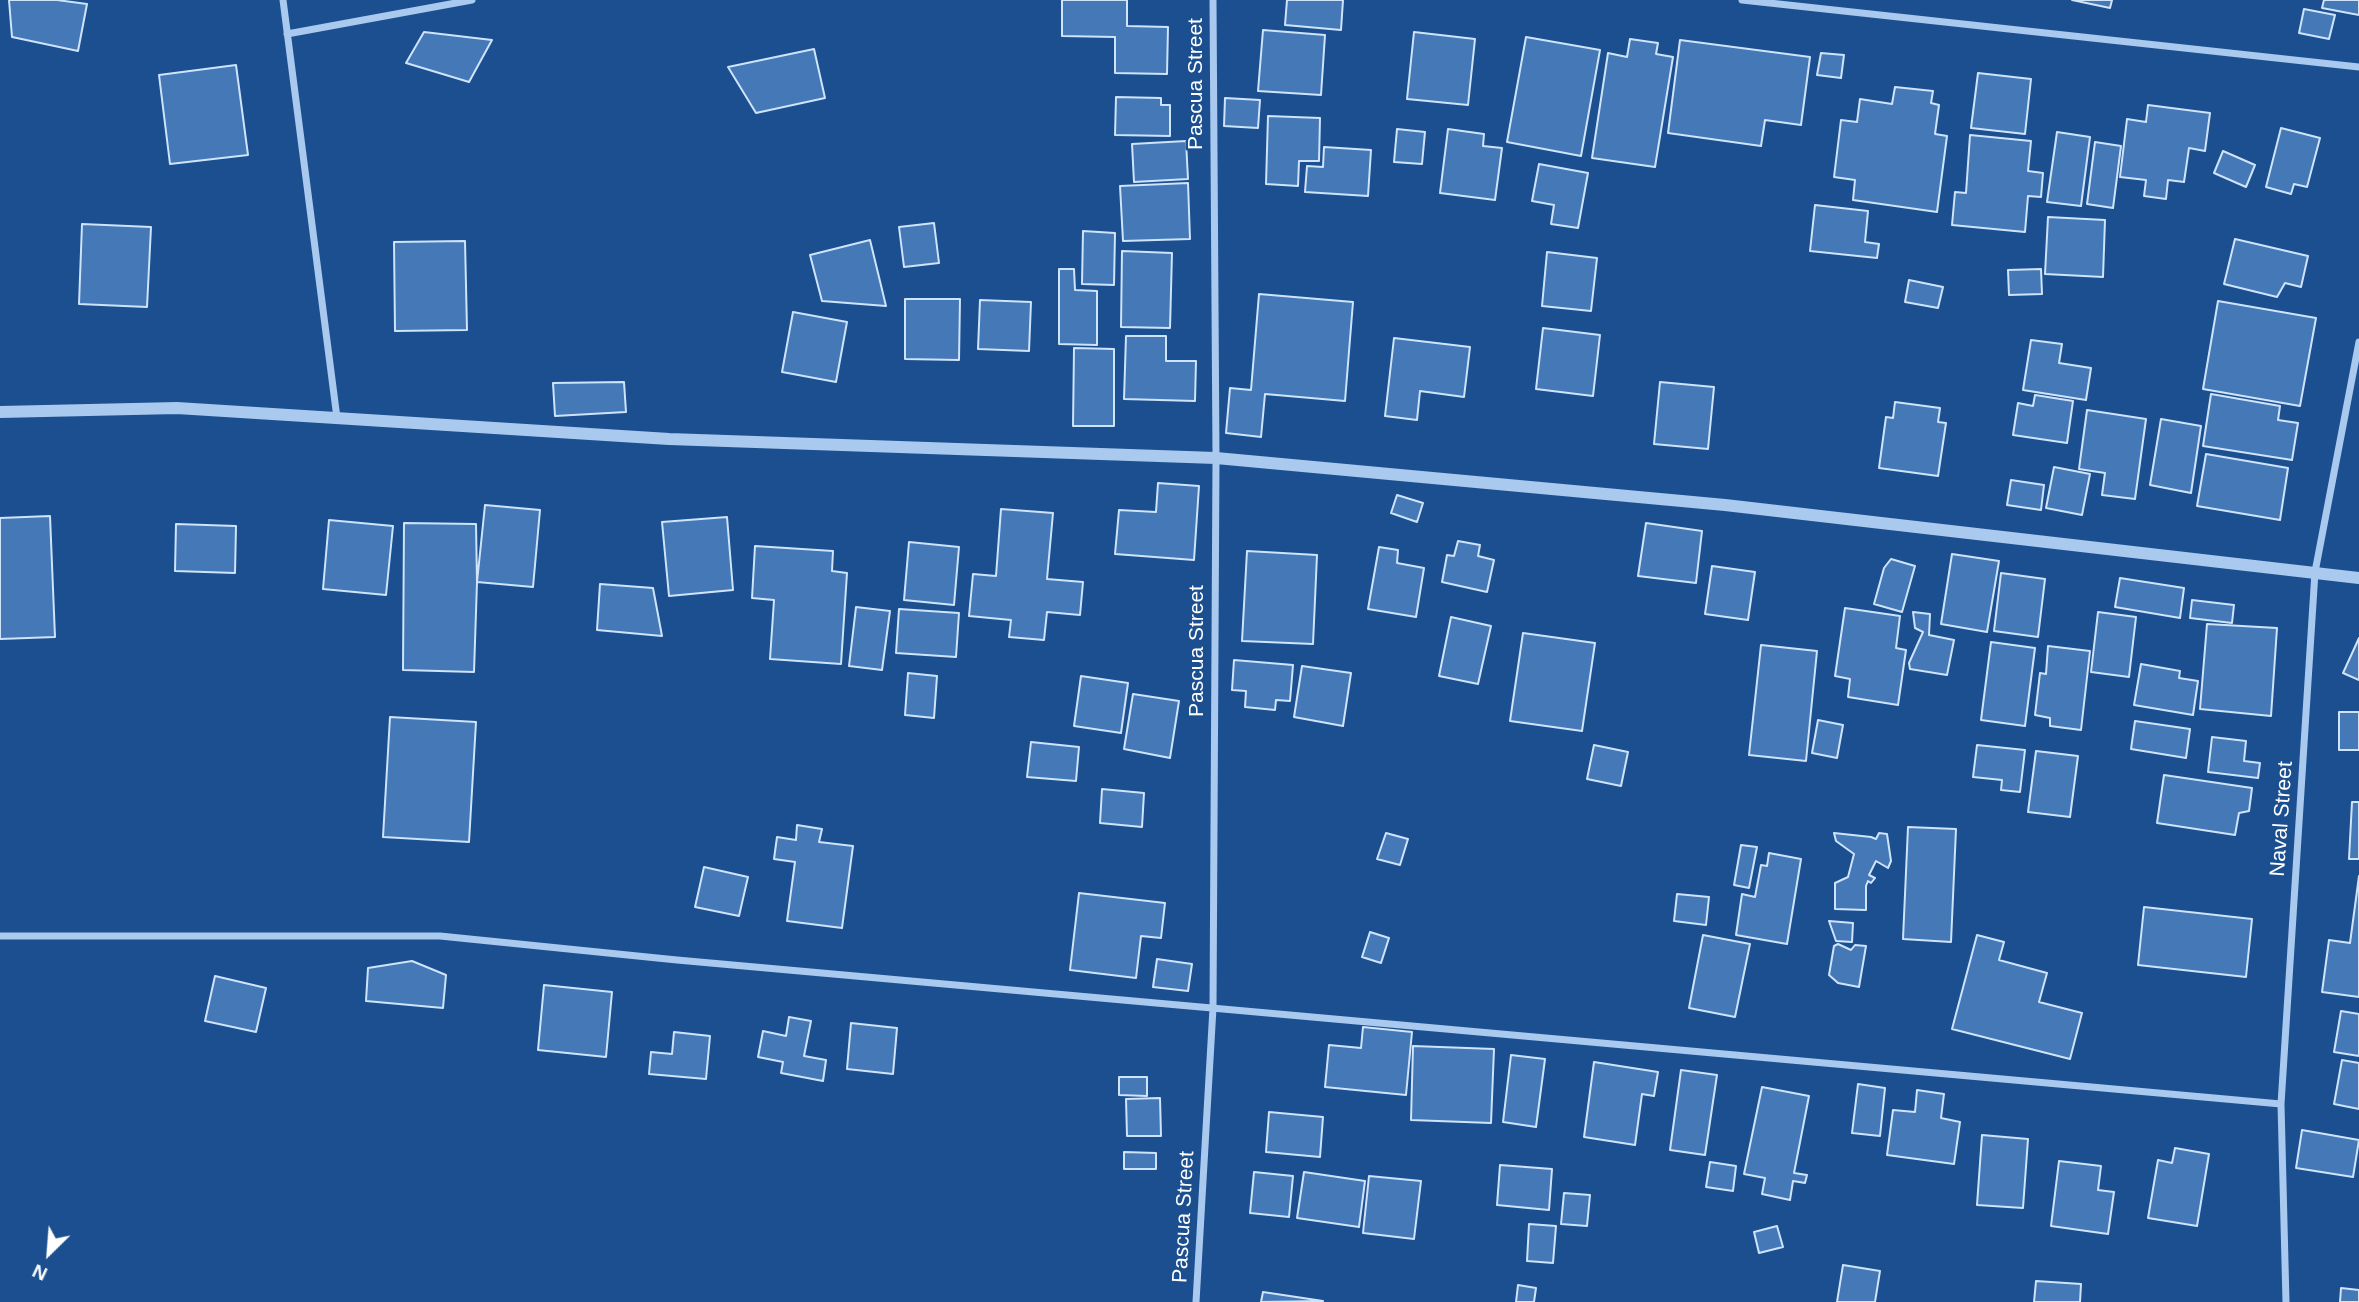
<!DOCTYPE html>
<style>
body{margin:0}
#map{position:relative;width:2359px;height:1302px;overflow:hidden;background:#1b4f8f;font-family:Helvetica,sans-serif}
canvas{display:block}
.north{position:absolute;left:14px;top:1218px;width:70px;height:70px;-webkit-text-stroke:5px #1b4f8f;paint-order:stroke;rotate:205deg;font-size:19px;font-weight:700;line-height:28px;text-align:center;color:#fff}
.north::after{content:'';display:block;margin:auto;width:24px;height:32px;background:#fff;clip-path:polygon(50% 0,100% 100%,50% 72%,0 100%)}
</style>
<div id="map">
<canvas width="2359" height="1302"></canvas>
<div class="north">N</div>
</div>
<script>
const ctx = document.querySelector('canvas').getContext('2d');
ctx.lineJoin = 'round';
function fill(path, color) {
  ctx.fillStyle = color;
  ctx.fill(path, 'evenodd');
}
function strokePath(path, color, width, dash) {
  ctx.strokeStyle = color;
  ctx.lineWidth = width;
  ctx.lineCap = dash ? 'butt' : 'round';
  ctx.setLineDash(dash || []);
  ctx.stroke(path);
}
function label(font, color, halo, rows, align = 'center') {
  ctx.font = font + ' Helvetica,sans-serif';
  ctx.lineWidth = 5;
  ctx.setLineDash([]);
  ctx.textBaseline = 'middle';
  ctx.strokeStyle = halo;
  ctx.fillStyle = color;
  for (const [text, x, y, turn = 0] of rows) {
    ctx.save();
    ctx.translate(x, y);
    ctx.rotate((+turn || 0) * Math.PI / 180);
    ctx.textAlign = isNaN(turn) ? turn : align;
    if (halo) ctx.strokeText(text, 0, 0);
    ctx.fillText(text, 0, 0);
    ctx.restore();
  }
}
const building = new Path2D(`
 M9 0H57L87 4 78 51 12 37Z
 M1062 0H1127V26L1168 27 1167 74 1115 73V37L1062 36Z
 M1287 0H1343L1341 30 1285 25Z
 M2072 0H2112L2110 8Z
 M2324 0H2359V15L2322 8Z
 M2304 9 2335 15 2329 39 2299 33Z
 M1263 30 1325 35 1321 95 1258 91Z
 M424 32 492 40 469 82 406 63Z
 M1414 32 1475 39 1468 105 1407 99Z
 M1526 37 1600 50 1581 156 1507 142Z
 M1630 39 1658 43 1656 54 1673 57 1655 167 1592 158 1608 53 1627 57Z
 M1680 40 1810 57 1801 125 1765 120 1761 146 1668 133Z
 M814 49 825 98 756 113 728 67Z
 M1821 53 1844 55 1841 78 1817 75Z
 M236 65 248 155 170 164 159 75Z
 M1978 73 2031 79 2025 134 1971 128Z
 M1895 87 1933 91 1931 103 1939 105 1935 134 1947 136 1937 212 1853 200 1855 180 1834 177 1841 120 1857 122 1860 99 1892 104Z
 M1116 97 1161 98V105H1170V136L1115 135Z
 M1225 98 1260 100 1258 128 1224 126Z
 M2148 105 2210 113 2205 151 2189 148 2184 182 2168 180 2166 199 2144 196 2146 180 2120 177 2127 119 2146 122Z
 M1268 116 1320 118 1319 161H1299L1298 186 1266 184Z
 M2281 128 2320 138 2307 187 2294 184 2291 194 2266 187Z
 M1397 129 1425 132 1422 164 1394 162Z
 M1448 129 1484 134 1483 146 1502 148 1495 200 1440 193Z
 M2057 132 2090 137 2081 206 2047 202Z
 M1970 135 2031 141 2028 171 2043 173 2041 197 2028 196 2025 232 1952 225 1955 192 1966 193Z
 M1186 141 1188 179 1134 182 1132 144Z
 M2095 142 2121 146 2113 208 2087 204Z
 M1324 147 1371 150 1368 196 1305 192 1307 166 1323 167Z
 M2223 151 2255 165 2246 187 2214 173Z
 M1539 164 1588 173 1578 228 1551 224 1554 205 1532 201Z
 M1188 183 1190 239 1123 241 1120 186Z
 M1815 205 1868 211 1865 242 1879 244 1877 258 1810 251Z
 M2048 217 2105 220 2103 277 2045 274Z
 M934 223 939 263 904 267 899 227Z
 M82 224 151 227 147 307 79 304Z
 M1083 231 1115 233 1114 285 1082 284Z
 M2235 239 2308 256 2301 287 2285 283 2277 297 2224 284Z
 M870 240 886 306 822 301 810 255Z
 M465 241 467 330 395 331 394 242Z
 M1122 251 1172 253 1170 328 1121 327Z
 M1547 252 1597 258 1591 311 1542 306Z
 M1059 269H1074L1075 290 1097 291V345L1059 344Z
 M2041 269 2042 294 2009 295 2008 270Z
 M1909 280 1943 287 1938 308 1905 302Z
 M1259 294 1353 302 1345 401 1265 394 1261 437 1226 433 1230 388 1251 390Z
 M905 299H960L959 360 905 359Z
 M980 300 1031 302 1029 351 978 349Z
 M2218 301 2316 318 2300 406 2203 389Z
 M793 312 847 322 836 382 782 372Z
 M1543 328 1600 335 1593 396 1536 389Z
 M1126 336H1166V361H1196L1195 401 1124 399Z
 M1394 338 1470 347 1464 397 1420 391 1417 420 1385 416Z
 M2031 340 2062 344 2059 363 2091 368 2086 400 2023 390Z
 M1074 348 1114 349V426H1073Z
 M624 382 626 412 555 416 553 383Z
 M1660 382 1714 387 1708 449 1654 444Z
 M2211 394 2280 406 2278 420 2298 423 2292 460 2203 446Z
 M2035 395 2073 401 2067 443 2013 435 2018 403 2033 406Z
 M1895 402 1940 408 1938 422 1946 423 1938 476 1879 468 1886 417 1893 418Z
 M2087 410 2146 419 2135 499 2102 495 2105 473 2079 469Z
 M2161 419 2201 426 2191 493 2150 485Z
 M2206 454 2288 468 2280 520 2197 506Z
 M2054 467 2090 474 2082 515 2046 508Z
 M2011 480 2044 485 2041 510 2007 505Z
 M1158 483 1199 486 1194 560 1115 554 1119 510 1156 512Z
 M1397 495 1423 503 1417 522 1391 513Z
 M485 505 540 510 533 587 477 582Z
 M1001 509 1053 513 1047 579 1083 582 1080 615 1047 612 1044 640 1009 637 1011 620 969 616 973 574 996 576Z
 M50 516 55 637 0 639V518Z
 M727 517 733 590 669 596 662 522Z
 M329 520 393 526 386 595 323 589Z
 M404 523 476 524 477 582 474 672 403 670Z
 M1646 523 1702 531 1696 583 1638 576Z
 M176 524 236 526 235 573 175 571Z
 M1458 541 1480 545 1478 556 1494 560 1487 592 1442 582 1447 555 1454 556Z
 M909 542 959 547 954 605 904 600Z
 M755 546 833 551 832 571 847 573 841 664 770 659 774 600 752 598Z
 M1379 547 1398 550 1397 563 1424 568 1416 617 1368 609Z
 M1247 551 1317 555 1313 644 1242 641Z
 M1952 554 1999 561 1987 632 1941 624Z
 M1891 559 1915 566 1902 612 1874 604 1884 568Z
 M1712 566 1755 572 1748 620 1705 614Z
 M2001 573 2045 579 2038 637 1994 631Z
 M2120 578 2184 588 2180 618 2115 607Z
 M600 584 653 588 662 636 597 630Z
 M2192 600 2234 605 2232 623 2190 618Z
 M856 607 890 611 882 670 849 666Z
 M1845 608 1900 616 1896 648 1906 650 1898 705 1848 697 1850 679 1835 676Z
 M899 609 959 613 956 657 896 653Z
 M1913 612 1930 614 1929 635 1954 640 1947 675 1910 669 1909 663 1923 632 1915 628Z
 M2098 612 2136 617 2129 677 2091 672Z
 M1451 617 1491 626 1478 684 1439 676Z
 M2207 624 2277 628 2271 716 2200 709Z
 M1523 633 1595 643 1582 731 1510 721Z
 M2359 638V680L2343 673Z
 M1991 642 2035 648 2025 726 1981 720Z
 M1761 645 1817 651 1806 761 1749 755Z
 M2048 646 2090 651 2081 730 2050 726V718L2035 715 2040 673 2046 674Z
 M1234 660 1293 665 1290 701 1276 700 1275 710 1245 707 1246 691 1232 690Z
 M2141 664 2180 671 2179 678 2198 681 2193 715 2134 705Z
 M1302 666 1351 673 1343 726 1294 717Z
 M908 673 937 676 934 718 905 715Z
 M1081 676 1128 683 1121 733 1074 726Z
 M1133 694 1179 701 1170 758 1124 749Z
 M2339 712H2359V750H2339Z
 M390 717 476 722 469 842 383 837Z
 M1818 720 1843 725 1837 758 1812 753Z
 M2135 721 2190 729 2186 758 2131 749Z
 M2212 737 2246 741 2244 761 2260 763 2258 778 2208 772Z
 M1031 742 1079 747 1076 781 1027 777Z
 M1594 745 1628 752 1621 786 1587 779Z
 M1977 745 2025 750 2020 792 2001 790 2002 780 1973 777Z
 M2036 751 2078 756 2070 817 2028 812Z
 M2164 775 2252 788 2249 811 2239 813 2235 835 2157 823Z
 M1102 789 1144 793 1142 827 1100 823Z
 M2352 802H2359V859H2349Z
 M797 825 822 829 819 842 853 846 842 928 787 921 795 862 774 859 777 837 796 840Z
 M1908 827 1956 829 1951 942 1903 939Z
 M1386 833 1408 839 1400 865 1377 859Z
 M1834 833 1871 837 1876 839 1879 833 1887 834 1891 861 1888 868 1876 861 1869 875 1875 878 1871 883 1868 881 1866 886V910L1835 909V883L1848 877 1854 854 1836 841Z
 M1741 845 1757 847 1749 888 1734 885Z
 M1769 853 1801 859 1787 944 1736 935 1742 894 1755 897 1761 865 1767 866Z
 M704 867 748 877 739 916 695 907Z
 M2359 876V997L2322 992 2329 940 2350 943Z
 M1079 893 1165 903 1161 938 1141 936 1136 978 1070 970Z
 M1677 894 1709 897 1706 925 1674 921Z
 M2144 907 2252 919 2246 977 2138 965Z
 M1829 921 1853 923 1852 942 1836 941Z
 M1370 932 1389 938 1381 963 1362 957Z
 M1703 935 1750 944 1735 1017 1689 1008Z
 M1977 935 2004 942 1999 960 2047 973 2039 1002 2082 1013 2070 1059 1952 1029Z
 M1838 944 1851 950 1855 945 1866 946 1859 987 1838 983 1829 975 1834 946Z
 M1157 959 1192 964 1188 991 1153 987Z
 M412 961 446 975 443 1008 366 1001 368 968Z
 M215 976 266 988 256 1032 205 1021Z
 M544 985 612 992 606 1057 538 1050Z
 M2341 1011 2359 1014V1056L2334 1052Z
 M789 1017 811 1021 804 1056 826 1060 823 1081 781 1073 783 1062 758 1057 763 1031 786 1036Z
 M851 1023 897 1028 893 1074 847 1069Z
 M1363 1027 1412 1032 1406 1095 1325 1087 1329 1045 1361 1048Z
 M674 1032 710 1036 706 1079 649 1074 651 1052 672 1054Z
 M1413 1046 1494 1049 1491 1123 1411 1120Z
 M1511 1055 1545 1059 1536 1127 1503 1122Z
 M2342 1060 2359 1063V1109L2334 1104Z
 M1594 1062 1658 1072 1654 1096 1642 1094 1635 1145 1584 1137Z
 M1681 1070 1717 1075 1705 1155 1670 1150Z
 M1119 1077H1147V1096L1119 1095Z
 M1858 1084 1885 1088 1880 1136 1852 1133Z
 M1762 1087 1809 1096 1794 1173 1807 1175 1805 1183 1793 1181 1790 1200 1762 1194 1765 1178 1744 1174Z
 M1917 1090 1944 1094 1941 1118 1960 1122 1954 1164 1887 1155 1893 1110 1915 1112Z
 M1160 1098 1161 1136H1127L1126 1099Z
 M1269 1112 1323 1117 1320 1157 1266 1152Z
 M2302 1130 2359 1140 2353 1177 2296 1168Z
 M1982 1135 2028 1139 2023 1208 1977 1205Z
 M2175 1148 2209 1154 2197 1226 2148 1218 2158 1160 2172 1163Z
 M1124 1152 1156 1153V1169H1124Z
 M2059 1161 2101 1166 2098 1190 2114 1192 2108 1234 2051 1226Z
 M1710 1162 1736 1166 1733 1191 1706 1187Z
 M1500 1165 1552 1169 1549 1210 1497 1205Z
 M1254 1172 1293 1176 1289 1217 1250 1213Z
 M1304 1172 1365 1181 1359 1227 1297 1218Z
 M1369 1176 1421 1181 1414 1239 1363 1233Z
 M1564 1193 1590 1195 1587 1226 1561 1224Z
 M1529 1224 1556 1226 1553 1263 1527 1261Z
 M1777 1226 1783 1247 1759 1253 1754 1232Z
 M1843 1265 1880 1271 1875 1302H1837Z
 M2036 1281 2081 1284 2080 1302H2034Z
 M1518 1285 1536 1288 1534 1302H1516Z
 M2341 1288 2359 1290V1302H2340Z
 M1263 1292 1323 1301 1261 1302Z`);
const minor = new Path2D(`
 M283 0 337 418
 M1742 0 2359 67
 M287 34 472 0
 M0 936H440L677 960 2281 1104
 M1196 1302 1213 1008 1216 458 1213 0
 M2286 1302 2281 1104 2315 572 2359 342`);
const tertiary = new Path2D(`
 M0 412 177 408 669 439 1216 458 1725 505 2359 578`);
const streetNames = [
 ["Pascua Street",1196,84,-90],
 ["Pascua Street",1197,651,-90],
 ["Naval Street",2282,819,-86],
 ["Pascua Street",1184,1217,-87]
];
fill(building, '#4478b7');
strokePath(building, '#cfe3fa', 2);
strokePath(minor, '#a9c9ee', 7);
strokePath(tertiary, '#a9c9ee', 12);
label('21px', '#fff', '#1b4f8f', streetNames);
</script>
